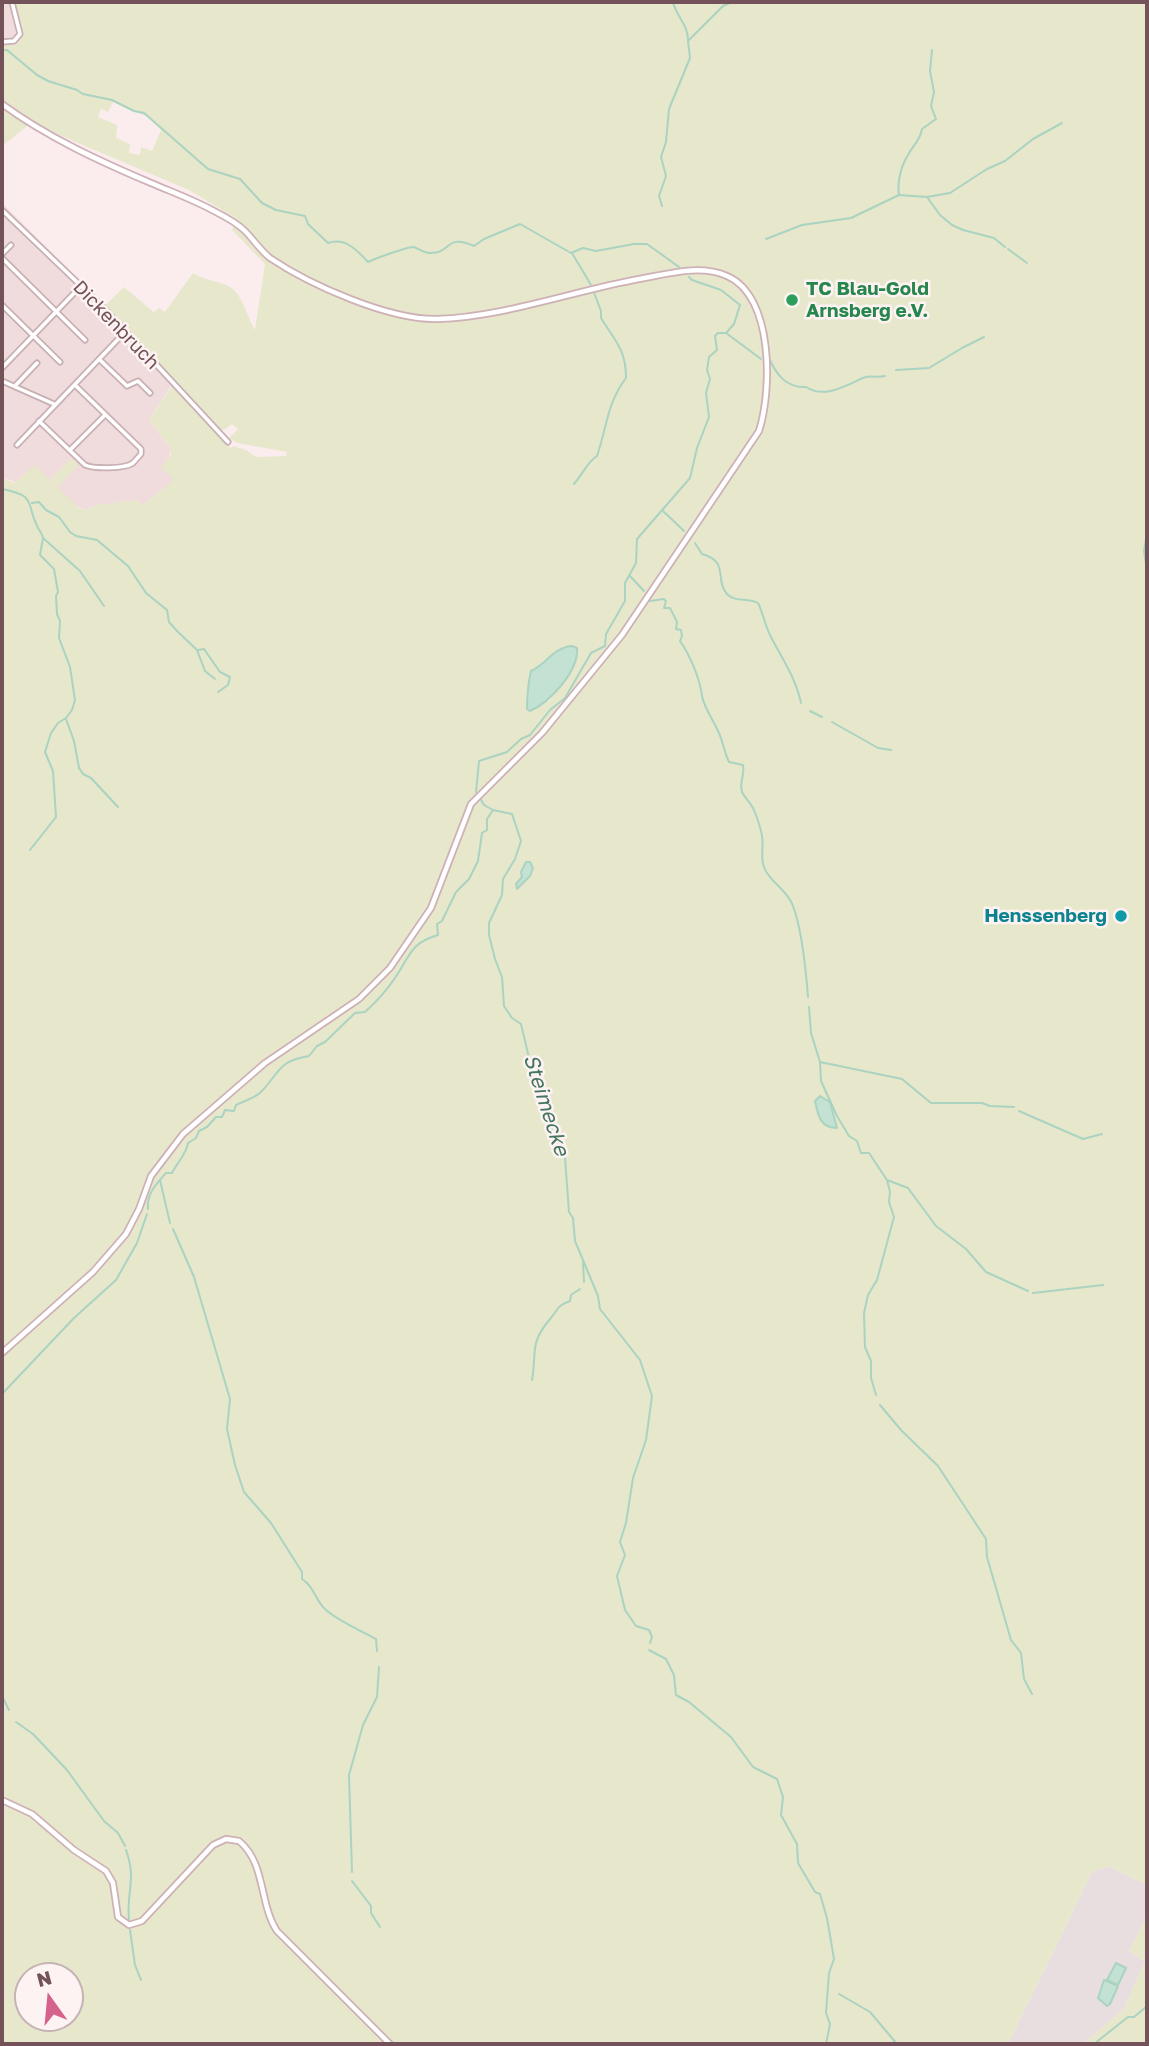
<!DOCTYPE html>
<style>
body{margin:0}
#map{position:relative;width:1149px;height:2046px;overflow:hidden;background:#fbeded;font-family:"Golos Text",sans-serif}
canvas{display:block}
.frame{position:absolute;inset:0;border:4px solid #73525a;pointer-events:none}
.north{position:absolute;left:14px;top:1962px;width:70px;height:70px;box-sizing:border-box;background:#fdf3f3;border:2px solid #c6b3b6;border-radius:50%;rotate:345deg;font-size:19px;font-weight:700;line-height:28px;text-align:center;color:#73525a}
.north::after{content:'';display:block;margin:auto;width:24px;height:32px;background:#d5628c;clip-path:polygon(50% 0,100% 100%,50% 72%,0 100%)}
</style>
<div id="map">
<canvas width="1149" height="2046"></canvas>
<div class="frame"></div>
<div class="north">N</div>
</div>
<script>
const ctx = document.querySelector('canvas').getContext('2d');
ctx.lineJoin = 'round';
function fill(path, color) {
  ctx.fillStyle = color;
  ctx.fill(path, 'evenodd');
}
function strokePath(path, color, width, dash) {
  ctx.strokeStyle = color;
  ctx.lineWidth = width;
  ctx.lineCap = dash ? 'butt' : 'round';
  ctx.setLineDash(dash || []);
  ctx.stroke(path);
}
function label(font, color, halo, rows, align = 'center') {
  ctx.font = font + ' "Golos Text",sans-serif';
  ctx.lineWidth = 5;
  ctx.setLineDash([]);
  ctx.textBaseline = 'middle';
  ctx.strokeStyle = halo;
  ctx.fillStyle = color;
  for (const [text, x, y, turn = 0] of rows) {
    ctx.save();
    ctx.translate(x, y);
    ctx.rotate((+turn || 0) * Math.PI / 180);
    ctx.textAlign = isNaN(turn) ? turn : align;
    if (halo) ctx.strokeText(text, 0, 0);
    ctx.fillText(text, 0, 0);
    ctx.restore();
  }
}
const residential = new Path2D(`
 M2 2H14L22 30 20 42 2 40Z
 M4 205 104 305 174 381 149 420 171 449 169 458 175 480 143 505 94 506 86 510 2 477V207Z`);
const industrial = new Path2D(`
 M1108 1866 1147 1885V1915L1129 1952 1145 1961 1124 2009 1083 2044H1008L1092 1872Z`);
const green = new Path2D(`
 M14 2H1147V1885L1108 1866 1092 1872 1008 2044H2V477L14 483 35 465 79 508 86 510 96 505 138 500 143 505 174 480 161 467 171 455V449L149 420 173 384 231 448 233 446 246 450 256 457 286 456 287 452 237 443 229 438 238 429 232 424 224 430 217 428 105 306 124 287 157 315 154 312 159 308 165 312 193 273C205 281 220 281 230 287 243 295 247 317 255 330L265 264 232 230 237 219 189 190 31 123 2 146V43L20 42 21 27ZM113 102 148 117 161 130 152 151 141 147 140 155 129 153 130 144 116 138 117 125 98 117 101 109 108 112ZM698 268 718 270 733 276 750 291 760 310 767 344 769 399 768 411 759 431 642 611 605 660 552 723 615 642 757 430 765 400 764 339 759 318 746 293 738 286 728 278 694 270 586 289ZM578 652 564 680 549 701H527L526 694 543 661ZM28 1976H70V2018H28Z
 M71 458 78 465 59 487 51 479Z
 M1147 1915V2044H1083L1124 2009 1145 1961 1129 1952Z`);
const water = new Path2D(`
 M572 646 577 648C579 671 550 702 530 711L527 709C527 696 528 684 531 671 547 664 552 648 572 646Z
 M526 862H530L533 868 530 876 517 889 516 884 522 877 521 872Z
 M820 1096 830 1102 837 1128C820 1128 818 1115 815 1101Z
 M1116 1963 1126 1968 1118 1985 1107 1980Z
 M1104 1980 1118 1986 1110 2004 1107 2006 1098 1998Z`);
const stream = new Path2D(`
 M673 2C676 16 689 26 688 41
 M2 50H7L37 75 48 81 77 90 83 94 112 100 134 111 144 113 208 169 240 179 262 203 276 210 305 216 308 224 328 243C345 237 357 250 368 262 374 259 409 246 414 247 419 249 424 253 429 253 453 254 444 233 474 246L484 239 520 224 571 253 583 248 596 251 634 244H647L679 267
 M899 195C897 182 901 166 908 155 913 145 920 141 922 129L936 119 931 106 934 92 930 71 932 50
 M927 197 940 215 952 225 963 230 994 238 1005 247
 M662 206 659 196 666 176 661 157 666 142 669 109 690 58 688 41 723 6 732 2
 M766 239 802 225 851 218 899 195 927 197 950 193 987 169 1005 161 1033 139 1062 123
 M1008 249 1027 263
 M572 253 591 285
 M726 333 761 359
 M769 358C776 374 786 388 806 387 824 399 845 386 863 378 870 375 877 378 885 376
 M896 370 929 368 962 348 984 337
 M574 484C583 474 587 462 597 456 607 427 607 403 626 378 626 349 615 341 601 318V311L593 290
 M2 489C38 496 25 503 38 528 40 531 42 534 43 538L40 555 54 569 58 592 56 596 57 614 60 621 59 638 70 667 75 700 72 710 66 718 58 723 51 733 45 752 53 771 56 817 30 850
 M32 503 39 502 46 510 59 517 70 532 76 536 97 540 128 566 146 593 167 610 169 622 177 631 197 650 205 671 215 679
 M662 510 684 531
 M1147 533 1144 551 1147 570
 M43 538 80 571 104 606
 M695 543 702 554C730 562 714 579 727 594 736 603 748 597 758 603 763 613 765 625 770 635 781 657 796 678 801 703
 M630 576 644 591
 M650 601 664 599 666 601 664 608H670L677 622 676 629 681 630 682 636 680 641C690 655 700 679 702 696 704 707 713 720 718 731 723 741 724 752 729 762L743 765C745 775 739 782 742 792 745 798 751 803 754 810 756 815 761 830 762 836 764 847 760 858 764 867 769 882 787 889 793 906 802 930 806 971 808 997
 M198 650 204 649 220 672 230 677 228 685 218 692
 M810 711 822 717
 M66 719 74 741 79 768 83 774 91 778 118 807
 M832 722 878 748 891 750
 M476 792 479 761 507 752 521 739 530 735 550 710 565 698 591 653 605 646 606 634 625 601V583L636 563 637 539 690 478 697 448 709 417 706 393 710 379 707 370 709 357 717 350 715 336 718 333H726L734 324 740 305 721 290 692 280 689 277
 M493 810 512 814 521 841 515 859 503 879 502 895 489 923V935L495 959 502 977 504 1006 512 1018 521 1024 530 1062 542 1085 548 1120 565 1158 569 1212 573 1218 575 1241 598 1296 600 1309 640 1360 652 1396 646 1440 633 1478 626 1523 620 1542 625 1555 617 1576 625 1610 636 1626 649 1630 652 1637 650 1643
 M809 1007 811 1033 820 1062 821 1081 837 1116 849 1136 857 1141 861 1153H869L887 1180 890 1192 889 1202 894 1217 877 1280 868 1295 864 1313 865 1347 871 1361V1378L876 1395
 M820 1062 902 1079 931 1103H982L990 1106 1014 1107
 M1019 1111 1083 1139 1102 1134
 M160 1180 170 1223
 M887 1180 908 1188 936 1226 966 1249 986 1272 1028 1291
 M148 1209C146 1194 157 1183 166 1173H172C177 1163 187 1153 188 1143L196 1138 199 1131 207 1127 216 1117H222L225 1110 234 1111 236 1105C244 1101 255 1098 261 1092 280 1072 278 1061 309 1056L317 1046 325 1042 355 1013 365 1012C376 1002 387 990 395 978 410 956 410 943 438 935L437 924 442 921 456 892 469 879 478 861 482 833 487 830V819L493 810 484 805 480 798
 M173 1229 194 1277 230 1399 227 1429 235 1465 244 1492 271 1523 302 1572V1579C315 1587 315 1601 326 1610 340 1622 360 1630 376 1639L377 1651
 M583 1262 584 1282
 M1033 1293 1103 1285
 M532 1380C537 1351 529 1344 550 1319 559 1309 556 1306 570 1301L571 1295 580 1289
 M2 1394 74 1318 116 1280 137 1243 147 1214
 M880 1405 901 1430 938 1466 986 1539 987 1557 1011 1640 1021 1653 1024 1679 1032 1694
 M649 1650 666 1659 674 1675 676 1695 689 1702 731 1737 753 1767 777 1779 783 1797 781 1815 797 1844 798 1863 815 1892 820 1894 827 1918 834 1959 829 1973 826 2013 830 2024 826 2044
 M2 1696 9 1710
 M16 1722 33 1734 67 1770 104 1821 118 1833 125 1846
 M126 1850C137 1880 126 1892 129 1920
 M352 1872 349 1775 363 1725 377 1697 379 1667
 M352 1881 371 1906V1913L380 1927
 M130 1930 135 1965 141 1980
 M839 1994 870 2012 897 2044
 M1094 2044 1128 2017H1134L1147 2006`);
const street = new Path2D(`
 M2 42 14 41 20 34 12 2
 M2 210 103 307 228 442
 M2 254 11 245
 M2 258 85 340
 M2 305 60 362
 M99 359 127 386 138 381 150 393
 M2 368 80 287
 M2 381 54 404
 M15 386 37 363
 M39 421 85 465C94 469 125 469 133 463 134 462 140 455 141 454V449L75 385
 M17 445 125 332
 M70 450 105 415`);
const secondary = new Path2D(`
 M2 104C47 137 99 161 151 183 172 192 194 200 214 211 224 216 237 223 245 231 253 239 261 251 270 258 310 285 389 320 437 319 504 317 573 291 639 279 668 274 699 264 727 276 774 296 772 391 759 431L622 635 542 733 471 804 431 908 390 968 359 999 265 1063 183 1134 151 1176 139 1209 126 1234 93 1272 2 1353
 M2 1800 32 1814 74 1850 106 1871 113 1883 118 1917 129 1925 142 1921 213 1845 226 1839 239 1841C266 1863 259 1904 277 1931L390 2044`);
const markers = [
 [792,300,7,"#2e9e5b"],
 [1121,916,7,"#0f9aa8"]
];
const leisureNames = [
 ["TC Blau-Gold",806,289],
 ["Arnsberg e.V.",806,311]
];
const streetNames = [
 ["Dickenbruch",116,325,46]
];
const cultureNames = [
 ["Henssenberg",1107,916]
];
const waterNames = [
 ["Steimecke",546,1105,72]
];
fill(residential, '#f1dcdd');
fill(industrial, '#e8dedf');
fill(green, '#e7e7cc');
fill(water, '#c3e2d4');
strokePath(water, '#aad3c1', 2);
strokePath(stream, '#aad3c1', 2);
strokePath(street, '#c9b0b4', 7);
strokePath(secondary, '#ceb1b6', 8);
strokePath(street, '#fff', 3.5);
strokePath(secondary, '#fff', 4.5);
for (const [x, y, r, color] of markers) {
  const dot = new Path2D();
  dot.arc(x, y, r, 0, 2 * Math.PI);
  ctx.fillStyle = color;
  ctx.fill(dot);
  strokePath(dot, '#fdf3f3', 2.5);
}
label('bold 19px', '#27864d', '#fdf3f3', leisureNames, 'left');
label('19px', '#73525a', '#fdf3f3', streetNames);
label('bold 19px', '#0d838f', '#fdf3f3', cultureNames, 'right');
label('italic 21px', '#467661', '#fdf3f3', waterNames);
</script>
